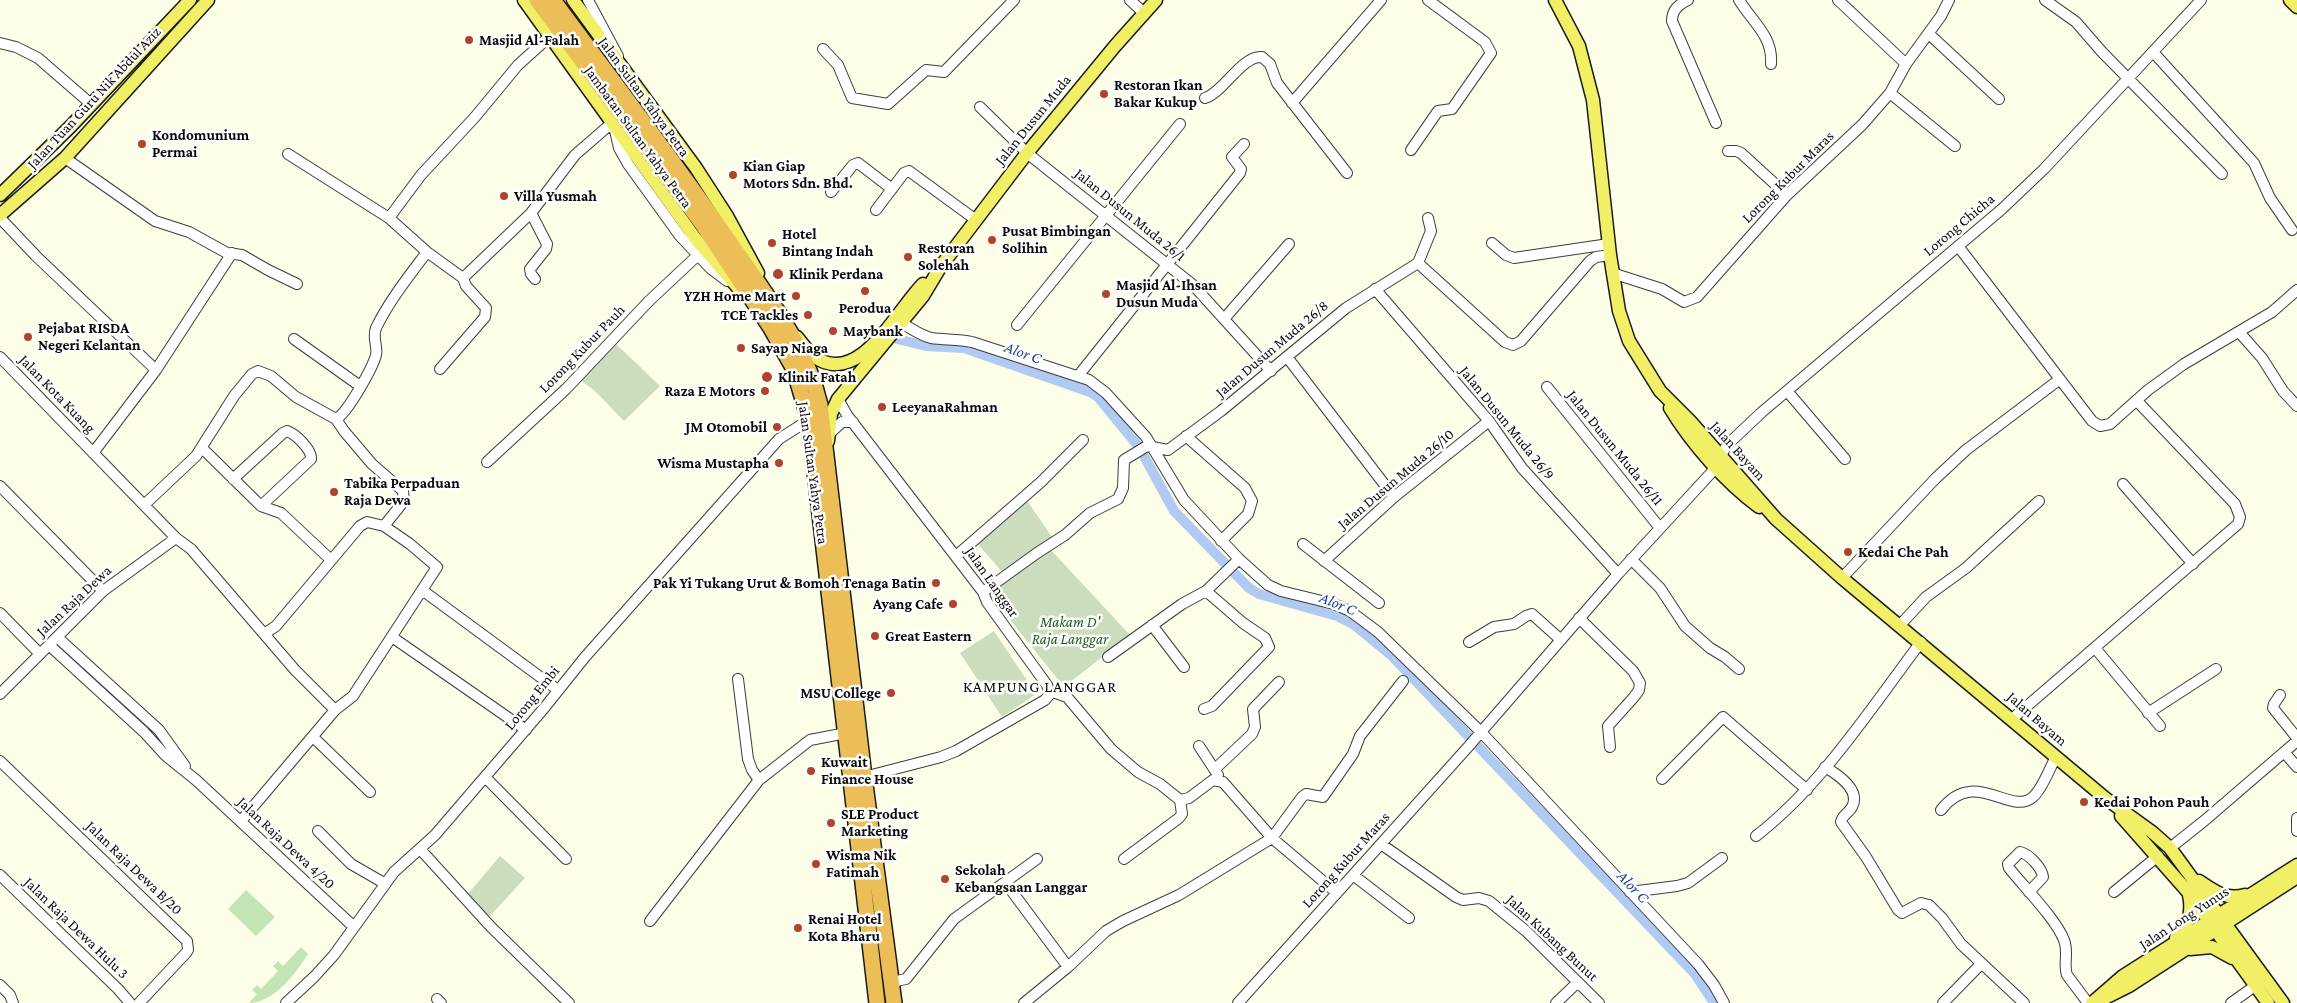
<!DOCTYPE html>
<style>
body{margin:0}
canvas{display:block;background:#fdfee8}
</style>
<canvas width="2297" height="1003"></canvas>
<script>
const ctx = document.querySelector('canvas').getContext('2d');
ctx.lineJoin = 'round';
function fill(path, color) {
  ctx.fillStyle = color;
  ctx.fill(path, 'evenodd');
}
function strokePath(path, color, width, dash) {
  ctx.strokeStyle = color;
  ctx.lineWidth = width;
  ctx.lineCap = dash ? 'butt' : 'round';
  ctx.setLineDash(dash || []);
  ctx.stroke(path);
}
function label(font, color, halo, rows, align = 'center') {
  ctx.font = font + ' "Crimson Pro",serif';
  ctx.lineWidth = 5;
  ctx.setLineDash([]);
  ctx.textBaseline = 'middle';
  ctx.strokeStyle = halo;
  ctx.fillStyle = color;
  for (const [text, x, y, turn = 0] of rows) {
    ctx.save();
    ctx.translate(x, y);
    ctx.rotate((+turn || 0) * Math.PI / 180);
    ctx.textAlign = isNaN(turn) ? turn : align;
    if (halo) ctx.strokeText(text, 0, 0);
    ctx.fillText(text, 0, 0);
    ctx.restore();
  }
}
const green = new Path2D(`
 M246 890 275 917 256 936 228 909Z
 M301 947 308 954C296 973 274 1003 249 1003L257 994 252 990 257 985 261 989 278 971 273 966 278 961 283 966Z`);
const cemetery = new Path2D(`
 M615 343 660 386 624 421 595 391 580 380Z
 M1026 499 1052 537 1003 573 976 542Z
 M1051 550 1130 635 1064 687 1003 611 994 597 996 586Z
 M994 631 1036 694 1002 717 960 653Z
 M500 856 525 878 489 917 467 895Z`);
const canal = new Path2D(`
 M897 339 926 346 964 348 1090 392 1098 397 1139 447 1174 511 1249 588 1259 594 1337 616 1353 624 1392 656 1695 974 1714 1003`);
const minor = new Path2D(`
 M588 0 618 56
 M1130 0 1144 13
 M1688 0C1678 5 1672 10 1672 21L1716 123
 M1739 0C1753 23 1773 36 1771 64
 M1838 0 1906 64
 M2045 0 2076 22 2102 52 2222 174
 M1929 34 1999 99
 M0 43 16 47 38 58 91 104
 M823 49 838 65 852 98 888 104 926 70 944 72 1014 0
 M2153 52 2254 163 2270 198 2292 230
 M1890 93 1955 146
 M1205 98C1223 93 1242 55 1262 57L1270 64 1277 83 1347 173
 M1292 103 1381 0
 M980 107 1027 153 1193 285 1271 371
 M1411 150 1438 111 1452 109 1491 53 1485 42 1428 0
 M1728 151H1736L1741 153 1787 195
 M288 154 389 218 427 252 463 278 466 286 486 308 485 317 440 369
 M65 158 155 221 189 232 227 253 242 255 268 270 297 284
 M831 192 853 165 858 163 892 189
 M876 210 904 173 909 171 976 220
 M531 213 547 244 546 249 530 269 531 274 535 279
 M0 218 36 256 156 370
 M389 218 421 175 475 117 518 65 549 37
 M1492 243 1506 255 1514 258 1609 244
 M1958 246 2092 421 2100 426 2110 424 2148 390 2184 364 2272 312 2297 290
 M1418 263 1505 342 1513 345 1521 341 1590 261 1596 257 1610 255
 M1418 263 1431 231 1428 218
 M1612 273 1662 289 1684 302 1697 297 1787 195 1862 125 1890 93 1906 64 1941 16 1949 0
 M463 278 531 213 575 155 613 122 619 148 628 164 680 236 710 268 727 281
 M1375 289 1489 421 1522 468 1618 574
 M1224 319 1289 244
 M902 323C911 329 920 335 931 338 945 340 958 339 972 342L1089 380 1106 393 1146 437 1184 500 1239 559 1268 585 1281 591 1334 604 1350 611 1378 632 1481 732 1698 964 1714 985 1724 1003
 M1017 325 1180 124
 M2239 332 2262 358 2283 391 2297 406
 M294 339 360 386
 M0 357 176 538 191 549 295 670 335 710
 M1287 357 1394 497
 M1078 376 1240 173 1241 169 1232 157 1244 144
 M1547 387 1660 528
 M1787 391 1845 459
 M838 399 847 415 983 592 987 602 1047 685 1050 694 1045 700 956 751 941 757 864 777
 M336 419C347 414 373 367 376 355 378 346 372 338 376 328 389 301 409 276 427 252
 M829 434 842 422H853
 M1186 436 1245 488 1252 501 1248 514 1221 541
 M202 448 261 506 281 513 331 560
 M93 453 156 370 232 253
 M487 462 566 389 649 301 698 255
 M233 479 283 433 287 431C296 434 312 450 311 459L261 506
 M2123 484 2193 564
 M0 486 103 591
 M144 505 196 456 234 396 252 374 258 371 271 376 296 397 336 419 344 431 372 464 403 491 404 501 384 526 367 522 360 526 276 626 264 634
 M1303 544 1379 603
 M956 556 1041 482 1083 440
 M1631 559 1660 588 1685 626 1710 648 1725 657 1739 669
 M1324 561 1394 497 1489 421
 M1842 578 1935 479 1966 450 2060 379
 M422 590 558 690
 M983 592 1037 553 1065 535 1090 513 1118 499 1123 488 1124 460 1147 446 1168 450 1221 411 1346 308 1418 263
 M0 613 40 654
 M1579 618 1633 671 1640 683 1639 690 1634 697 1608 726 1610 747
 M1152 625 1184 667
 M1900 625 1926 597 1966 568 2039 501
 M57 637 159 730 185 766
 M392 637 526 730
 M1469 642 1494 627 1514 624 1526 616 1532 614 1561 640
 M49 645 144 732 165 755 196 780 354 927
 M2095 648 2160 726
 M1108 657 1182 604 1206 591 1239 559
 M738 679 748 759 752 770 759 780
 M1050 691 1067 697 1111 749 1138 772 1160 784 1180 800 1189 798 1213 780 1223 782 1272 838 1337 893
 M0 694 103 591 176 538
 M2280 695 2274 704 2273 708 2297 738
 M1204 709 1212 706 1269 647 1265 638 1243 623 1206 591
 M2148 713 2216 669
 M2012 719 2238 524 2240 517 2235 504 2137 401
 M313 737 370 792
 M1199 746 1218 775
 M2284 752 2297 767
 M0 761 187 941 188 950 186 953 139 1003
 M1825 767C1837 774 1861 790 1852 807 1849 813 1842 815 1841 822L1866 857 1898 910 1902 913 1921 903 1929 905 1942 918 1961 944 2024 1003
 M1215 769 1252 734 1255 727 1253 709 1279 682
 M485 777 566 859
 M1662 779 1723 717 1807 790
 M1941 810C1975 766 2010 817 2033 797 2043 788 2049 769 2056 757
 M2297 818V831
 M241 821 335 710 353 696 437 567 410 544 384 526
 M318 831 351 864 384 883
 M1756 836C1822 785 1871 708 1921 642
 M1381 844 1456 897 1463 900 1479 898 1489 901 1526 931 1599 1003
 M2170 848 2204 821 2297 741
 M420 849 491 927 569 1003
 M1124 859 1179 818 1182 814 1180 800
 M0 875 118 989 130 1003
 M1353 875 1409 918
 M1005 882 1068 967
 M1630 892 1677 886 1688 883 1722 858
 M2029 892 2043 877C2042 868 2029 854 2020 852L2008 864 2009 868C2024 887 2056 919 2064 940 2069 953 2063 964 2067 975L2088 1003
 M2114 892 2158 856
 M650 921 759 780 810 740 846 733
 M892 982 906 979 954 919 1037 859
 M0 985 10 995 13 1003
 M437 999 441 1003
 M286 1003 314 977 334 955 394 872 435 835 545 707 585 657 779 439 809 420
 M1024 1003 1068 967 1106 931 1123 921 1179 895 1272 838 1302 797 1306 794 1323 797 1353 754 1360 736 1403 681
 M1238 1003 1468 747 1618 574 1711 473 1727 445 1762 412 2002 209 2044 169 2201 0
 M1556 1003 1578 982
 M1943 1003 1981 964
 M2231 1003 2255 986`);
const major = new Path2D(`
 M524 0 695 238 740 290
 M573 0 696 168 727 216 758 273
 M1555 0 1579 46 1593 100 1610 255 1619 311 1629 341 1660 391 1690 421 1776 519 1842 578 2105 798 2152 832 2170 848 2283 1003
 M2290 0 2297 7
 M0 195 71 126 190 0
 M0 215 65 158 208 0
 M797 337C802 343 808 352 815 357 859 388 897 310 923 284
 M1670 408C1691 443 1726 483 1759 507
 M828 441 831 414 838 399 923 296 941 266 1027 153 1115 46 1156 0
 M2121 816 2188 892 2268 1003
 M2199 881C2215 892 2226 900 2245 895
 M2176 938C2188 924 2193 914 2189 895
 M2190 949 2212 947 2232 958
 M2105 998 2129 986 2297 877
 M2092 1003 2123 976 2297 865`);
const highway = new Path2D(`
 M537 0 703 225 771 328 794 369 809 420 877 1003
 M553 0C613 81 674 161 731 244 766 295 806 344 820 405L864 777 894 1003`);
const markers = [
 [469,40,5,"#b1432b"],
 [1104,94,5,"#b1432b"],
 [142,144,5,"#b1432b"],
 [733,175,5,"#b1432b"],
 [504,196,5,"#b1432b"],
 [992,240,5,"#b1432b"],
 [772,243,5,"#b1432b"],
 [908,257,5,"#b1432b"],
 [778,274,6,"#b1432b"],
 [865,291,5,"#b1432b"],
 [1106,294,5,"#b1432b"],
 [796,296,5,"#b1432b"],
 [808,315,5,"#b1432b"],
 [833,331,5,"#b1432b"],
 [28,337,5,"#b1432b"],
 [741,348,5,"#b1432b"],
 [767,377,6,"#b1432b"],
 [765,391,5,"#b1432b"],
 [882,407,5,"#b1432b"],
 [777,427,5,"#b1432b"],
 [779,463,5,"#b1432b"],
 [334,492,5,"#b1432b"],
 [1848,552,5,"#b1432b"],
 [936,583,5,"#b1432b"],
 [953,604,5,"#b1432b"],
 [875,636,5,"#b1432b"],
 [891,693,5,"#b1432b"],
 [811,771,5,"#b1432b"],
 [2084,802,5,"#b1432b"],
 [831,823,5,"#b1432b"],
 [816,864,5,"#b1432b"],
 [945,879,5,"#b1432b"],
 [798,928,5,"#b1432b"]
];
const poiNames = [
 ["Masjid Al-Falah",479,40],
 ["Restoran Ikan",1114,85],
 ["Bakar Kukup",1114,102],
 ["Kondomunium",152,135],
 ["Permai",152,152],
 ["Kian Giap",743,166],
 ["Motors Sdn. Bhd.",743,183],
 ["Villa Yusmah",514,196],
 ["Pusat Bimbingan",1002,231],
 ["Solihin",1002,248],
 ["Hotel",782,234],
 ["Bintang Indah",782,251],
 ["Restoran",918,248],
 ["Solehah",918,265],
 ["Klinik Perdana",789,274],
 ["Masjid Al-Ihsan",1116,285],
 ["Dusun Muda",1116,302],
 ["YZH Home Mart",786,296,"right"],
 ["Perodua",865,308,"center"],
 ["TCE Tackles",798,315,"right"],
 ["Pejabat RISDA",38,328],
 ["Negeri Kelantan",38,345],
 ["Maybank",843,331],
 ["Sayap Niaga",751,348],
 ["Klinik Fatah",778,377],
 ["Raza E Motors",755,391,"right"],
 ["LeeyanaRahman",892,407],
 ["JM Otomobil",767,427,"right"],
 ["Wisma Mustapha",769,463,"right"],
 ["Tabika Perpaduan",344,483],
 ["Raja Dewa",344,500],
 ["Kedai Che Pah",1858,552],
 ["Pak Yi Tukang Urut & Bomoh Tenaga Batin",926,583,"right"],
 ["Ayang Cafe",943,604,"right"],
 ["Great Eastern",885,636],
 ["MSU College",881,693,"right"],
 ["Kuwait",821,762],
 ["Finance House",821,779],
 ["Kedai Pohon Pauh",2094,802],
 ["SLE Product",841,814],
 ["Marketing",841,831],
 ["Wisma Nik",826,855],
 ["Fatimah",826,872],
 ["Sekolah",955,870],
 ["Kebangsaan Langgar",955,887],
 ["Renai Hotel",808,919],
 ["Kota Bharu",808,936]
];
const streetNames = [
 ["Jalan Sultan Yahya Petra",644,97,54],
 ["Jalan Tuan Guru Nik Abdul Aziz",94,98,-47],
 ["Jalan Dusun Muda",1033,120,-51],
 ["Jambatan Sultan Yahya Petra",638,137,54],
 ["Lorong Kubur Maras",1788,177,-45],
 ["Jalan Dusun Muda 26/1",1130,215,39],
 ["Lorong Chicha",1959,225,-40],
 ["Lorong Kubur Pauh",582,349,-46],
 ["Jalan Dusun Muda 26/8",1272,349,-40],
 ["Jalan Kota Kuang",57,394,46],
 ["Jalan Dusun Muda 26/9",1507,423,51],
 ["Jalan Dusun Muda 26/11",1615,448,51],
 ["Jalan Bayam",1738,451,48],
 ["Jalan Sultan Yahya Petra",813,473,82],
 ["Jalan Dusun Muda 26/10",1396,479,-40],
 ["Jalan Langgar",992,582,55],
 ["Jalan Raja Dewa",74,601,-43],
 ["Lorong Embi",532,698,-51],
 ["Jalan Bayam",2037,719,41],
 ["Jalan Raja Dewa 4/20",286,843,43],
 ["Lorong Kubur Maras",1346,860,-48],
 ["Jalan Raja Dewa B/20",134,868,44],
 ["Jalan Long Yunus",2184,918,-33],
 ["Jalan Raja Dewa Hulu 3",76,928,44],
 ["Jalan Kubang Bunut",1552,938,43]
];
const parkNames = [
 ["Makam D'",1070,622],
 ["Raja Langgar",1070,639]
];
const waterNames = [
 ["Alor C",1023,353,20],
 ["Alor C",1338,604,22],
 ["Alor C",1633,887,46]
];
const neighbourhoodNames = [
 ["KAMPUNG LANGGAR",1040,687]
];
fill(green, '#c3e5b5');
fill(cemetery, '#cbddbc');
strokePath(canal, '#b0caf2', 10);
strokePath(minor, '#3d3d3d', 12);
strokePath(major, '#1b1b1b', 15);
strokePath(highway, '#1b1b1b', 18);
strokePath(minor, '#fff', 10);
strokePath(major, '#f1ef65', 12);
strokePath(highway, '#ecbe58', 15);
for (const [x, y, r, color] of markers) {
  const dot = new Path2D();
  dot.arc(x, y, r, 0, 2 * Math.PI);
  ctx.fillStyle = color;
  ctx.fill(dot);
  strokePath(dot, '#fff', 2);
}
label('bold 15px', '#0a0a0a', '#fff', poiNames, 'left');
label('15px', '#0a0a0a', '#fff', streetNames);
label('italic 15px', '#1f5d20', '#fff', parkNames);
label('italic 16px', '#1c4493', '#fff', waterNames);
ctx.letterSpacing = '1px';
label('16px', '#0a0a0a', '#fff', neighbourhoodNames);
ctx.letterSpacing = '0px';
</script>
